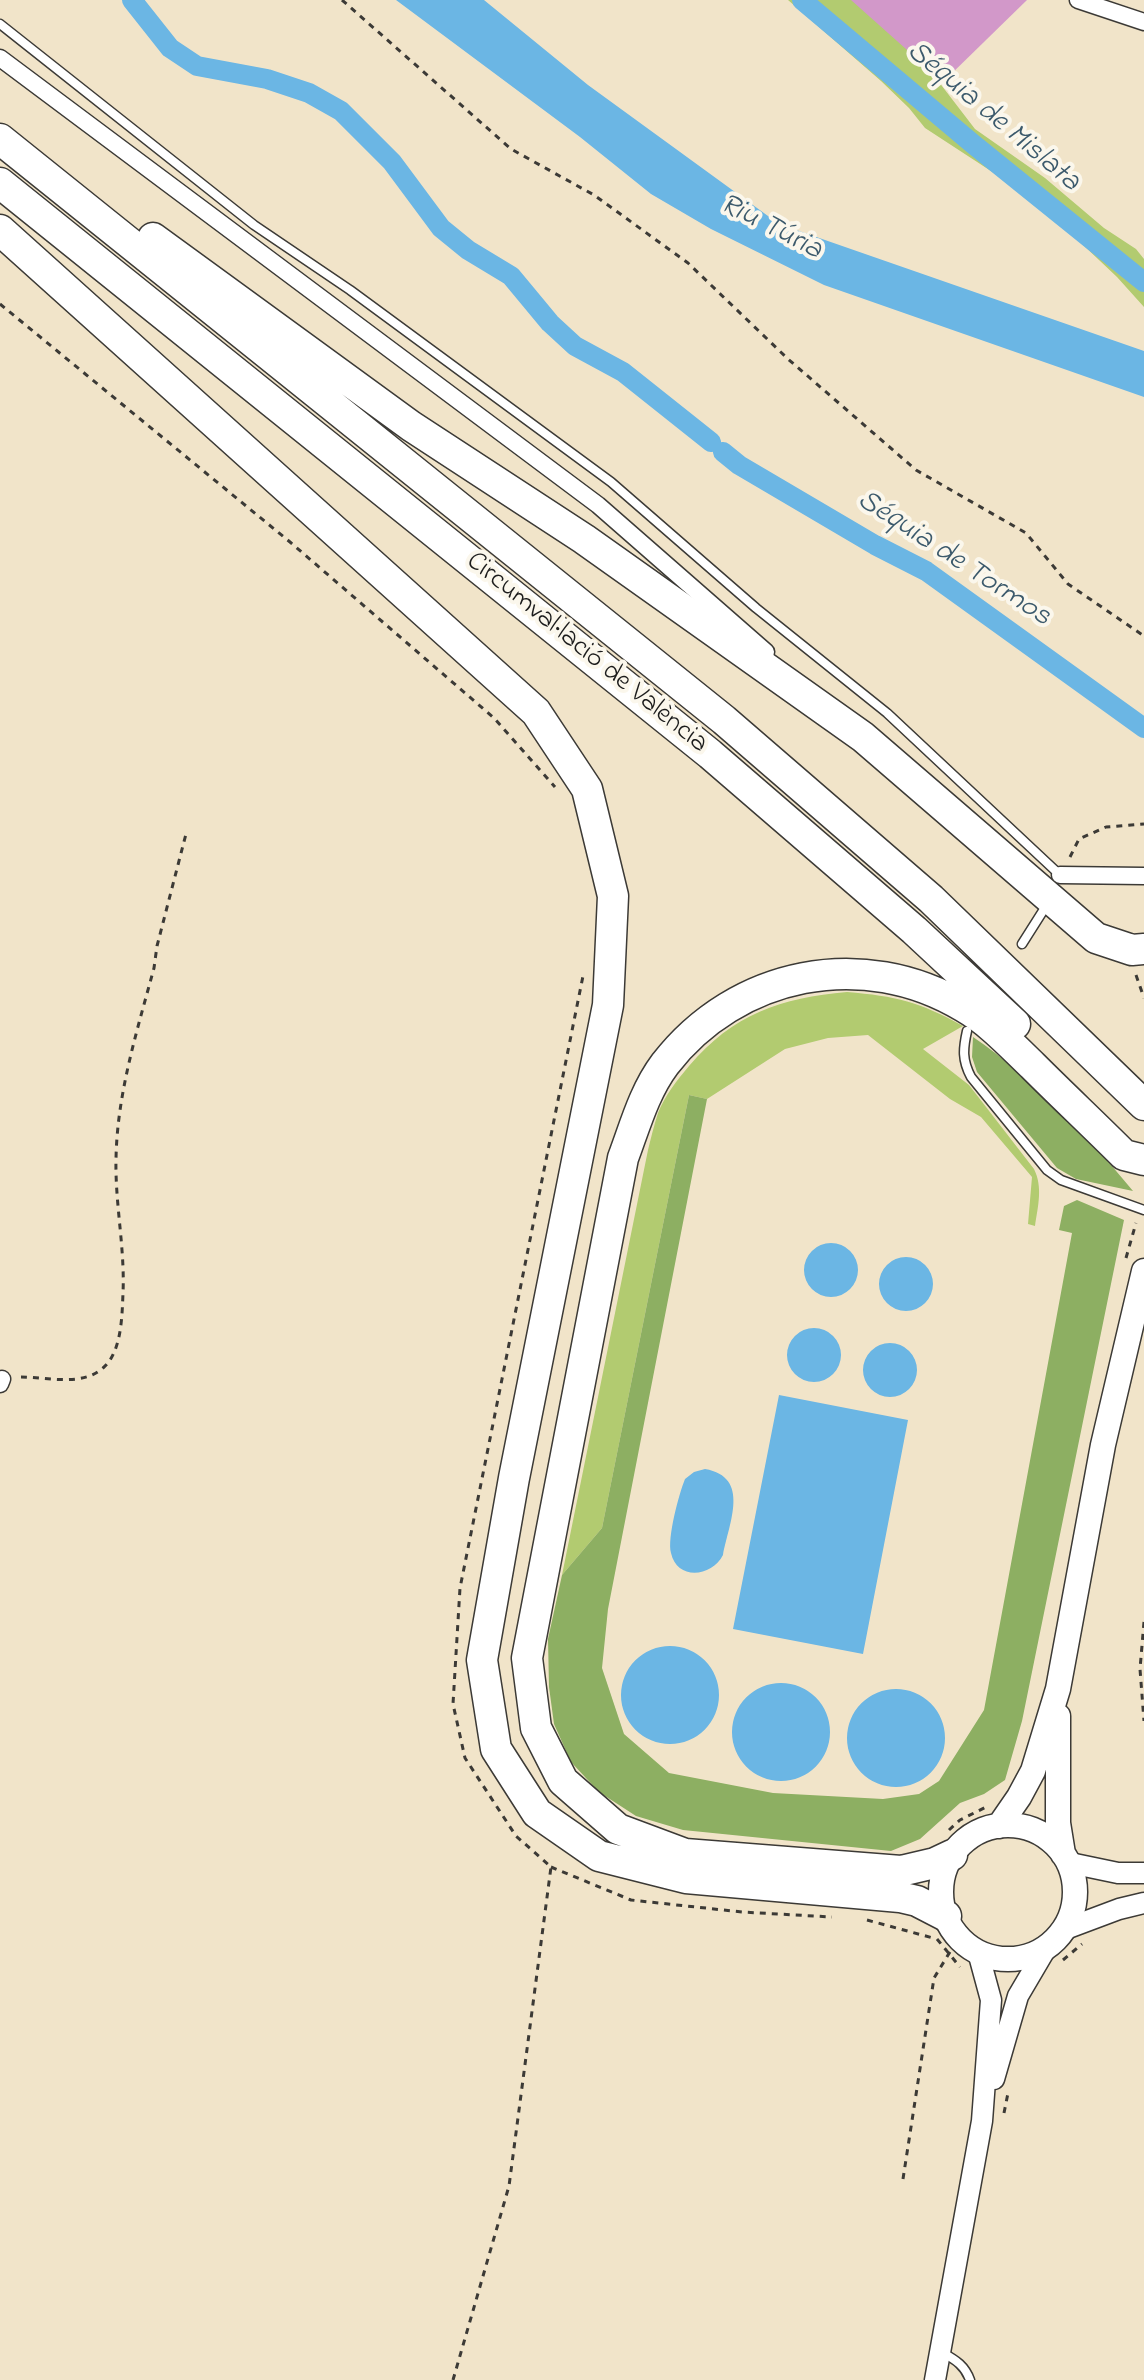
<!DOCTYPE html>
<meta charset="utf-8">
<style>
body{margin:0}
canvas{display:block;background:#f1e4c9}
</style>
<canvas width="1144" height="2380"></canvas>
<script>
const ctx = document.querySelector('canvas').getContext('2d');
ctx.lineJoin = 'round';
function fill(path, color) {
  ctx.fillStyle = color;
  ctx.fill(path, 'evenodd');
}
function strokePath(path, color, width, dash) {
  ctx.strokeStyle = color;
  ctx.lineWidth = width;
  ctx.lineCap = dash ? 'butt' : 'round';
  ctx.setLineDash(dash || []);
  ctx.stroke(path);
}
function label(font, color, halo, rows, align = 'center') {
  ctx.font = font + ' "Indie Flower",sans-serif';
  ctx.lineWidth = 8;
  ctx.setLineDash([]);
  ctx.textBaseline = 'middle';
  ctx.strokeStyle = halo;
  ctx.fillStyle = color;
  for (const [text, x, y, turn = 0] of rows) {
    ctx.save();
    ctx.translate(x, y);
    ctx.rotate((+turn || 0) * Math.PI / 180);
    ctx.textAlign = isNaN(turn) ? turn : align;
    if (halo) ctx.strokeText(text, 0, 0);
    ctx.fillText(text, 0, 0);
    ctx.restore();
  }
}
const green = new Path2D(`
 M788 0H855L922 60 975 129 1045 178 1104 228 1136 249 1144 259V307L1117 277 1063 226 997 175 925 128 909 108 881 81Z
 M847 992C896 996 920 1002 963 1026L923 1049 969 1085 1034 1169C1043 1187 1038 1206 1035 1226L1028 1224 1032 1177 981 1117 950 1099 868 1035 828 1038 785 1049 707 1099 689 1095 602 1528 562 1575 648 1150C651 1138 654 1125 658 1113 664 1097 677 1080 689 1066 733 1014 781 998 847 992Z`);
const forest = new Path2D(`
 M973 1037C1033 1078 1087 1135 1133 1191L1076 1179 1057 1168 977 1072 972 1057Z
 M689 1095 707 1099 608 1609 602 1668 624 1734 669 1773 773 1793 883 1799 919 1794 939 1781 984 1710 1072 1233 1059 1230 1064 1206 1077 1200 1124 1220 1022 1721 1005 1780 984 1794 960 1803 920 1839 891 1851 683 1830 636 1816 599 1792 571 1762 554 1724 549 1687 548 1639 562 1575 602 1528Z`);
const water = new Path2D(`
 M396 0H484L588 85 779 224 1144 351V397L824 285 711 229 651 194 580 137Z
 M804 1270a27 27 0 1 1 54 0a27 27 0 1 1-54 0Z
 M879 1284a27 27 0 1 1 54 0a27 27 0 1 1-54 0Z
 M787 1355a27 27 0 1 1 54 0a27 27 0 1 1-54 0Z
 M863 1370a27 27 0 1 1 54 0a27 27 0 1 1-54 0Z
 M779 1395 908 1420 863 1654 733 1629Z
 M705 1469C751 1477 729 1523 723 1555 712 1577 677 1581 671 1553 667 1538 679 1494 685 1479L694 1472Z
 M621 1695a49 49 0 1 1 98 0a49 49 0 1 1-98 0Z
 M732 1732a49 49 0 1 1 98 0a49 49 0 1 1-98 0Z
 M847 1738a49 49 0 1 1 98 0a49 49 0 1 1-98 0Z`);
const canal = new Path2D(`
 M132 0 170 48 197 66 267 79 309 93 341 111 392 162 441 228 468 250 511 276 550 323 575 346 623 372 711 442
 M802 0 973 144 1144 282
 M723 452 739 465 875 545 926 571 1144 728`);
const building = new Path2D(`
 M851 0H1027L943 82Z`);
const path = new Path2D(`
 M342 0 511 149 594 195 688 263 788 359 916 470 1026 533 1068 584 1144 636
 M0 304 290 542 494 718 555 787
 M1070 857 1079 839 1106 827 1144 824
 M1136 975 1144 998
 M1126 1258 1136 1223
 M21 1377C46 1377 82 1387 103 1368 122 1352 122 1315 123 1293 125 1248 115 1204 116 1159 117 1094 137 1031 154 968L157 946 187 830
 M1144 1622 1140 1669 1144 1721
 M949 1830 960 1820 986 1807
 M551 1867 631 1900 742 1912 832 1917
 M867 1920 933 1938
 M937 1939 960 1967
 M1063 1960 1082 1944
 M1004 2113 1008 2093
 M903 2179 934 1978 959 1937
 M453 2380 509 2186 551 1867 516 1836 465 1758 453 1704 460 1588 583 976`);
const service = new Path2D(`
 M0 24 254 225 350 290 611 482 756 608 887 713 1060 875
 M1022 944 1048 903
 M967 1031C963 1049 962 1060 971 1077L1047 1170 1061 1180 1144 1210
 M943 2353C956 2360 965 2366 970 2380`);
const minor = new Path2D(`
 M1078 0 1144 22
 M0 58 598 505 766 652
 M1060 875 1144 876
 M0 1384 2 1379`);
const tertiary = new Path2D(`
 M1070 1863 1118 1873H1144
 M1063 1930 1119 1909 1144 1903
 M994 2079 1018 1996 1048 1945
 M935 2380 982 2121 991 2000 978 1952`);
const secondary = new Path2D(`
 M1058 1716V1823L1063 1854
 M941 1892a67 67 0 1 1 134 0a67 67 0 1 1-134 0Z
 M999 1826 1019 1797 1033 1771 1058 1689 1103 1445 1144 1271`);
const motorway = new Path2D(`
 M0 139 724 720 931 899 1144 1105
 M0 183 710 754 914 930 1015 1024
 M0 230 536 712 587 789 613 896 608 1005 514 1478 482 1660 496 1749 537 1813 599 1856 686 1878 900 1897 917 1901 946 1916
 M153 238 411 426 584 539 863 737 1096 938 1132 950 1144 949
 M952 1855 935 1863 901 1871 685 1854 618 1829 563 1781 536 1728 527 1658 623 1158C635 1126 644 1092 665 1064 736 972 863 946 964 1007 990 1022 1011 1045 1033 1066 1063 1096 1094 1125 1124 1155L1144 1160`);
const streetNames = [
 ["Circumval·lació de València",586,654,39]
];
const waterNames = [
 ["Séquia de Mislata",992,118,40],
 ["Riu Túria",770,229,27],
 ["Séquia de Tormos",953,560,33]
];
fill(green, '#b2cb70');
fill(forest, '#8daf62');
fill(water, '#6bb6e4');
strokePath(canal, '#6bb6e4', 20);
fill(building, '#d298c9');
strokePath(service, '#3c3a36', 11);
strokePath(minor, '#3c3a36', 19);
strokePath(tertiary, '#3c3a36', 23);
strokePath(secondary, '#3c3a36', 27);
strokePath(motorway, '#3c3a36', 33);
strokePath(path, '#3c3a36', 3, [6, 6]);
strokePath(service, '#fff', 8);
strokePath(minor, '#fff', 16);
strokePath(tertiary, '#fff', 20);
strokePath(secondary, '#fff', 24);
strokePath(motorway, '#fff', 30);
label('28px', '#1c1c1c', '#fbf7ec', streetNames);
label('italic 30px', '#3c5a6c', '#fbf7ec', waterNames);
</script>
